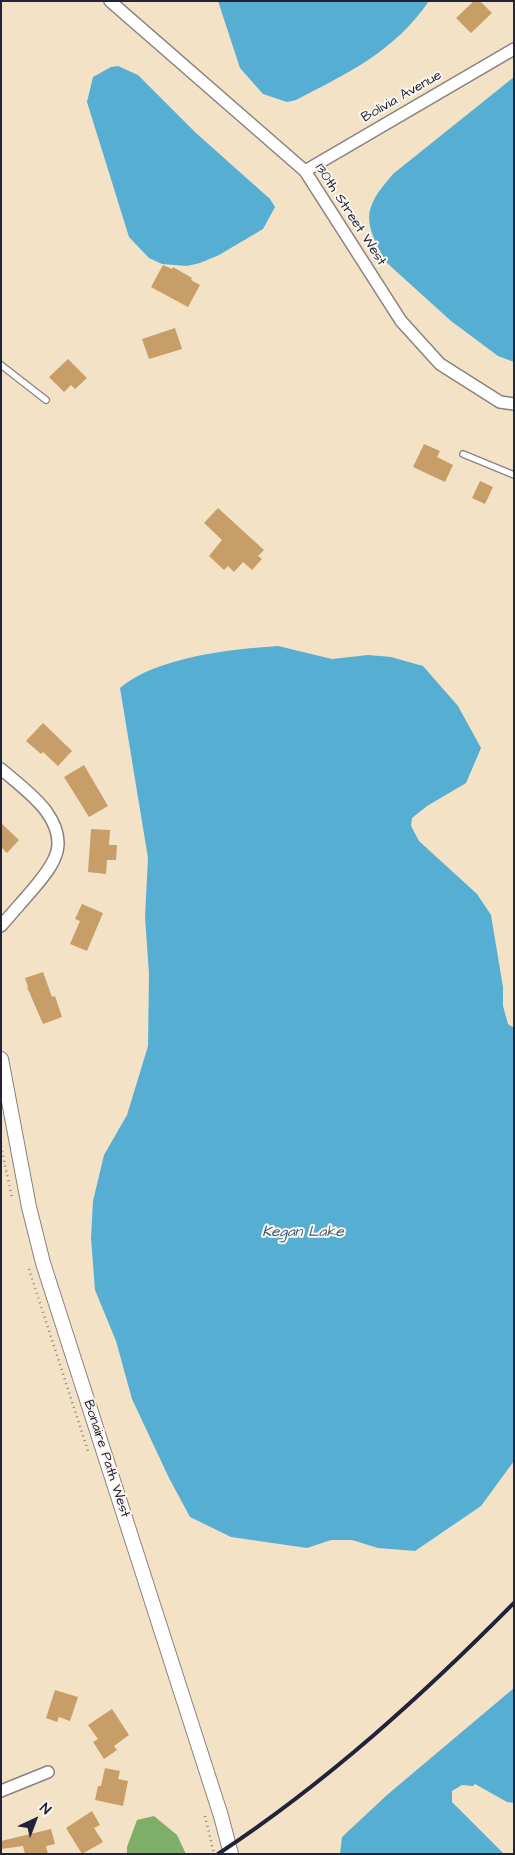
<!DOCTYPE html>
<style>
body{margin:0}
#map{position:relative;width:515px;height:1855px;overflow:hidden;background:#f3e2c5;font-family:"Architects Daughter",sans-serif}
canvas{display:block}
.frame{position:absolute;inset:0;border:2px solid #22223b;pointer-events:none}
.north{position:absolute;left:10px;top:1795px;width:50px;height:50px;-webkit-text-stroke:4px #fbf7ec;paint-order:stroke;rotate:43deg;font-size:14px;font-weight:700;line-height:20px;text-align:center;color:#22223b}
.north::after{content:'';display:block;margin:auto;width:18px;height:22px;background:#22223b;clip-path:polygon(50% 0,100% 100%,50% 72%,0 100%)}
</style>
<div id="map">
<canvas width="515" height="1855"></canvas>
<div class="frame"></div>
<div class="north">N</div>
</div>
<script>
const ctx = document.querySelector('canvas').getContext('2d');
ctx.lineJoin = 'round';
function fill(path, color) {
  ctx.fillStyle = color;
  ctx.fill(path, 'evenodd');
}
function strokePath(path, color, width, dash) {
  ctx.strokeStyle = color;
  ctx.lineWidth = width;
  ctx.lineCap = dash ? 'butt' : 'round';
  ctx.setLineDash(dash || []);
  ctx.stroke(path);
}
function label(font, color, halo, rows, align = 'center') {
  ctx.font = font + ' "Architects Daughter",sans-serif';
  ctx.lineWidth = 4;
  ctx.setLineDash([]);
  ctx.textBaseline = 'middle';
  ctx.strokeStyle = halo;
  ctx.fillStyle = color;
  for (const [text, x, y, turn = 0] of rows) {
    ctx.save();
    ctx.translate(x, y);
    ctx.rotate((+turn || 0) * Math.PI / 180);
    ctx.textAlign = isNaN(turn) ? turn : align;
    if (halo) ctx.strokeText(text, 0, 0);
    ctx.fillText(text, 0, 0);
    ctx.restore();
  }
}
const forest = new Path2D(`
 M154 1816 177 1835 186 1854H127V1847L137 1820Z`);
const water = new Path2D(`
 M218 1H429C394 52 348 73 296 100L287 102 263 94 240 68Z
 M118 66 138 75 196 133 270 199 275 207 263 229 219 255 200 263 187 266 162 264 149 258 129 237 87 102 93 77 111 67Z
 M514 77V362L498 356 451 321 387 263C378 248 364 224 371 207 375 194 385 184 393 174Z
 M278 646 332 659 368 655 391 657 423 666 458 706 481 748 466 783 427 806 412 818 411 826 419 841 477 894 491 915 503 987V1006L508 1024 514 1028V1461L481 1506 415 1551 378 1548 352 1540H331L307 1548 231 1537 190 1517 169 1478 132 1399 116 1341 95 1290 91 1238 93 1201 104 1155 127 1115 148 1046 149 974 145 917 148 858 120 688C156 657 232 649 278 646Z
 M514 1688V1803L507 1802 475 1784 473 1786 462 1785 452 1791V1802L504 1854H340L342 1837 387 1795Z`);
const building = new Path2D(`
 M474 1H480L492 13 471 33 456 18Z
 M163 265 172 269 173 267 192 278 191 280 200 285 188 307 151 287Z
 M175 328 182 349 149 359 142 339Z
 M68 359 87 378 75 389 71 385 64 392 49 377Z
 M424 444 440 451 437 457 453 465 445 482 413 467Z
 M480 481 493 487 485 504 472 498Z
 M218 508 264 550 258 556 262 559 252 570 243 562 234 572 228 566 224 570 209 556 222 540 204 523Z
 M43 723 72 751 58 766 43 752 41 754 26 741Z
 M84 765 108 806 89 817 64 777Z
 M1 823 19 840 7 853 1 847Z
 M91 829 110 830 109 845H117L116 860H107L106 874 88 872Z
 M82 904 103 913 87 951 70 944 80 921 75 919Z
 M43 972 52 997 55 996 62 1017 43 1024 27 987H28L25 978Z
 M55 1690 78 1697 70 1721 59 1717 57 1722 46 1718Z
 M112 1709 129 1735 114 1746 117 1750 104 1759 93 1742 98 1739 88 1725Z
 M105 1768 120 1771 118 1779 128 1781 123 1806 95 1800 98 1786H101Z
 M92 1811 100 1825 94 1828 103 1842 82 1854 66 1828Z
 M51 1829 55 1844 46 1846 48 1854H25L23 1846 1 1849V1841Z`);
const path = new Path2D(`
 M1 1146 12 1198
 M29 1269 89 1454
 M205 1816 214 1854`);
const service = new Path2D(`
 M1 365 46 400
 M463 454 514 475`);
const minor = new Path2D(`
 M110 1 305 171 401 321 440 364 500 402 514 404
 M305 171 514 49
 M1 769C16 782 34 795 46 811 69 843 56 862 34 888 23 901 12 913 1 926
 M1 1791 48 1772`);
const tertiary = new Path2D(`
 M1 1059 29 1207 43 1263 221 1816 231 1854`);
const rail = new Path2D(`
 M218 1854C327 1782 423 1695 514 1603`);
const streetNames = [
 ["Bolivia Avenue",402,97,-30],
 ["130th Street West",350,215,57],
 ["Bonaire Path West",106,1459,72]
];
const waterNames = [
 ["Kegan Lake",303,1233]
];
fill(forest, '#7fae68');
fill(water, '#56aed3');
fill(building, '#c79e67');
strokePath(service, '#8a8280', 8);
strokePath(minor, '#8a8280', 14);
strokePath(tertiary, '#8a8280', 16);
strokePath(path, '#8a8280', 2.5, [1, 4]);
strokePath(service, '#fff', 5.5);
strokePath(minor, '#fff', 11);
strokePath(tertiary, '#fff', 14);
strokePath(rail, '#22223b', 4);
label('14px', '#22223b', '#fbf7ec', streetNames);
label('italic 15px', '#375a78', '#fbf7ec', waterNames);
</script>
